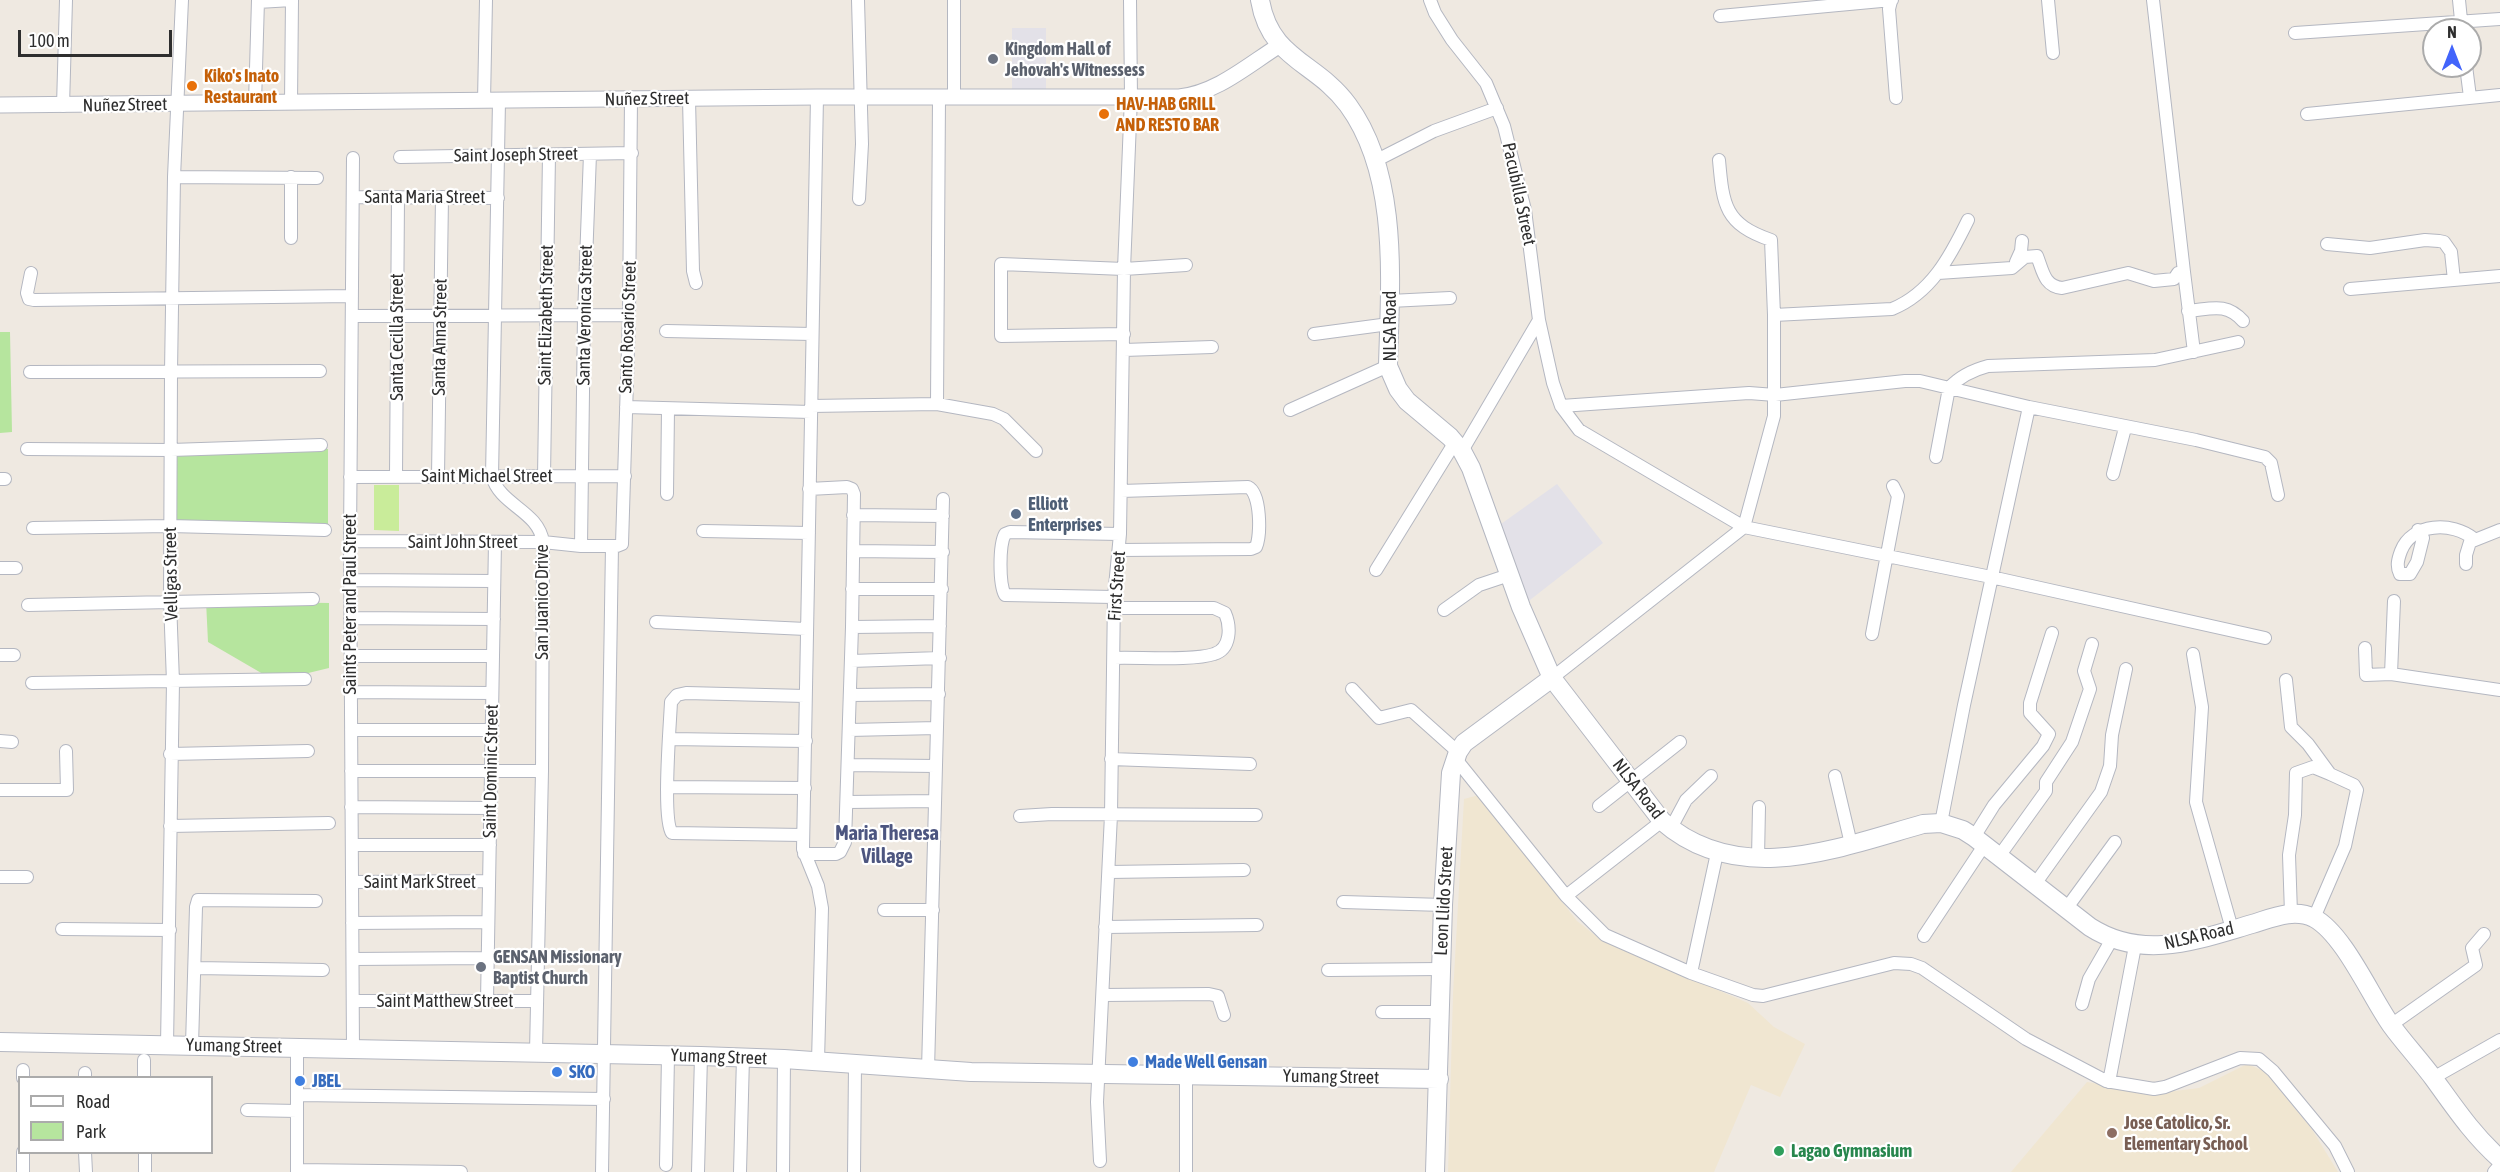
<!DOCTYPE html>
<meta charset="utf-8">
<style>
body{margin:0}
#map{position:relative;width:2500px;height:1172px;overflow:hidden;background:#efe9e1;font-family:"Asap Condensed",sans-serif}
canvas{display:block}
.legend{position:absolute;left:18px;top:1076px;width:195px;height:78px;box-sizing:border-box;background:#fff;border:2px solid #ababab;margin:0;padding:8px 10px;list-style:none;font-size:18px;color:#2e2e2e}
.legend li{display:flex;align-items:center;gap:12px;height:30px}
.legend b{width:30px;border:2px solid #ababab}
.north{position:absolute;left:2422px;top:18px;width:60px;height:60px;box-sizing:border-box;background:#fff;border:2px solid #ababab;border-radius:50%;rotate:0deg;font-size:16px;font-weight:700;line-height:24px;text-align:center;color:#2e2e2e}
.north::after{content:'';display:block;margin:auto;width:21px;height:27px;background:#4264fb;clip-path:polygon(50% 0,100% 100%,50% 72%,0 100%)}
.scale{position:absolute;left:18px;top:30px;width:154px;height:27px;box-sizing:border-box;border:3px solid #2e2e2e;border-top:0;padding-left:8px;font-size:18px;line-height:21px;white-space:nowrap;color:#2e2e2e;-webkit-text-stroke:4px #fff;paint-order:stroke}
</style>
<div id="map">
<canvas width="2500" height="1172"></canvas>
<ul class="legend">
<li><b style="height:8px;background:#fff"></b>Road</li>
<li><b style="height:16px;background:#b6e59e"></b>Park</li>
</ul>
<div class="north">N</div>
<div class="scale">100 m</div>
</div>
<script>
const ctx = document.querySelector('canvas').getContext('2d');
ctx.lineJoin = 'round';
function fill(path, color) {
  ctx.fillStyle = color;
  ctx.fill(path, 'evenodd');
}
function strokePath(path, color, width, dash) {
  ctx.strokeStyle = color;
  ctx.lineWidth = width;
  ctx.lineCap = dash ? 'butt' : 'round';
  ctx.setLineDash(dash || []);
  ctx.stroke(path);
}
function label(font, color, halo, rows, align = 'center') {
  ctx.font = font + ' "Asap Condensed",sans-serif';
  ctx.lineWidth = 4.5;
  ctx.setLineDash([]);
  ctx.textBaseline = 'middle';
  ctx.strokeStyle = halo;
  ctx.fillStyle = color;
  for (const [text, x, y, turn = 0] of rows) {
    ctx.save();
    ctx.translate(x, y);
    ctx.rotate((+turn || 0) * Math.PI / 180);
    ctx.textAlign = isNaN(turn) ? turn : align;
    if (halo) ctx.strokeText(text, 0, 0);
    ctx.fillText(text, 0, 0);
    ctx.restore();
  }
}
const industrial = new Path2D(`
 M1012 28H1046V91H1012Z
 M1557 484 1603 543 1521 607 1494 529Z`);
const education = new Path2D(`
 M1479 795 1577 921 1601 940 1748 1003 1774 1027 1805 1044 1780 1097 1751 1085 1714 1172H1448L1453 994 1464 799Z
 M2247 1064 2264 1071 2311 1128 2338 1172H2011L2087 1082 2159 1093 2199 1088Z`);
const green = new Path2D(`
 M10 332 12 432 0 433V332Z
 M172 449H328V529L173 525Z
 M206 601 329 603V668L275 681 208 642Z`);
const pitch = new Path2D(`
 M374 485H399V531L374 530Z`);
const minor = new Path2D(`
 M858 0 862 144 859 199
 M954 0V97
 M1430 0 1435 13 1452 40 1486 83 1504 126 1525 210 1539 320 1553 383 1561 406 1579 430 1744 527 1774 416V315L1771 240C1725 224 1723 206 1719 160
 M2048 0 2053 53
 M2153 0 2184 272
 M2459 0 2462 30
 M1891 1 1889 9 1896 98
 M258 2 292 0
 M1720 16 1892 0
 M2295 33 2500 19
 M2466 66 2470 97
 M817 97 803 849 818 886 822 908 818 1061
 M689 99 693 271 696 283
 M484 101 486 0
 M499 101 492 476C500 506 538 510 543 542L542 771 536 1052
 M255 103 258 0
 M291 103 292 0
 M63 106 66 0
 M2307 114 2500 95
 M400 157 632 153
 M353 158 350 541 353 1049
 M1375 161 1434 131 1497 108
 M174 177 317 178
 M291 177V238
 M353 197 498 198
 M2327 244 2370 248 2425 240 2439 241 2444 242 2451 252 2454 280
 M2016 262 2021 251 2022 241
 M31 273 27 293 29 299 34 300 352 296
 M1938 273 2012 268 2025 257 2037 256C2043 271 2044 286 2062 288L2128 273 2154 281 2174 279 2178 273 2184 272 2194 352
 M2350 289 2500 276
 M1390 301 1450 298
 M2188 311C2211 309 2226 302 2243 321
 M1774 315 1892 309C1931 293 1950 257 1968 220
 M352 316 629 315
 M666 331 812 334
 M1124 334 1001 336V264L1124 269 1186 265
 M1314 334 1389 324
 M1124 350 1212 347
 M30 372 320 371
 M937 404 939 97
 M811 406 937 404 993 414 1004 419 1036 451
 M1561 406 1749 393 1775 395 1905 381H1920L2029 407 2196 440 2265 457 2271 463 2278 495
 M626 407 811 412
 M1290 410 1388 366
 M27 449 171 450 321 445
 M1462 451 1539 320
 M1936 457 1949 388C1960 376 1973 370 1988 366L2155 360 2238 342
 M2113 474 2125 428
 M396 476 398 197
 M438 476 442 197
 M544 476 549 155
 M350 477 625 476
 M0 479H5
 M667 494 668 409
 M853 515 943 516
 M33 528 170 526 325 530
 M2418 530 2423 538 2417 562 2410 574H2400C2396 566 2398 559 2401 551 2412 523 2452 521 2474 539
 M703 531 809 533
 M350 541 543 542 581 546H617L622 544 629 315 631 99
 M581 546 584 315 590 154
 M1119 550 1251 549 1256 547C1261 535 1261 493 1248 487L1121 491
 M853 551 943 552
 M2466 564V555L2470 542 2500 530
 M0 568H16
 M1376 570 1455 442
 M350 580 494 581
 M852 589H942
 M1114 597 1005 595C999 584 999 545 1005 534L1010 532 1120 534
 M28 605 313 599
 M1114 608H1214L1225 613C1231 627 1231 649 1214 654 1194 661 1138 657 1114 658
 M1444 610 1479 585 1509 575
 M350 618 494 619
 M656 622 806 629
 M852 627 940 626
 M1872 634 1898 496 1893 486
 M2365 648 2366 675 2391 674 2500 690
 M2193 654 2202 707 2196 802 2232 929
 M0 655H14
 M351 656H493
 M851 661 940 658
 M2391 674 2394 601
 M1552 678 1744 527 1991 577 2265 638
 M2286 680 2291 727 2308 744 2330 774 2354 785 2357 790 2345 846 2314 918
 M32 683 305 679
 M1352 689 1379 718 1411 710 1458 752
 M351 692 492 693
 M850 695 939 694
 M351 730H492
 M849 730 937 728
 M670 739 806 741
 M0 741 12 742
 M170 754 308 751
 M1455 758 1566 896 1605 935 1691 973 1753 995 1763 996 1894 963 1911 964 1922 968 2026 1039 2106 1081 2154 1089 2165 1087 2240 1058 2259 1059 2273 1071 2335 1146 2348 1172
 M1111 759 1250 764
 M848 765 936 766
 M351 771H542
 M1835 776 1851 844
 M668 787 805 788
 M0 790H67L66 751
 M847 802 935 801
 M1599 806 1680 742
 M351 807 490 808
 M1020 816 1052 814 1256 815
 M1941 823 1964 705 2029 407
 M170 826 329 823
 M1671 828 1686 800 1711 776
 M803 835 672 833C662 819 670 725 671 702L677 695 686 693 805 696
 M1974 837 1994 805 2043 746 2049 734 2030 713V703L2052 633
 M352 845H490
 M804 854H836L840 852 845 842 852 627 854 494 852 489 847 487 809 489
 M2000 855 2046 791V782L2072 742 2090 689 2084 671 2092 644
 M1758 858 1759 807
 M1109 872 1244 870
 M0 877H27
 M352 882 489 881
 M2035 884 2101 792 2110 766 2112 735 2126 669
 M1566 896 1662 821
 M1343 902 1443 905
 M2066 909 2115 842
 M884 910H933
 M2291 913 2289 855 2295 815 2296 773 2313 767 2330 774
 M352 923 488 922
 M1105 927 1257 925
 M62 929 170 930
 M1924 936 1985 844
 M353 959 487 958
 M195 968 323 970
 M1328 970 1441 969
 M1691 973 1717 853
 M1104 995 1209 994 1218 996 1224 1015
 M353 1001H537
 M487 1001 495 542
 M2082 1004 2089 979 2112 939
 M1382 1012H1440
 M2391 1025 2476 965 2472 948 2484 934
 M167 1045 173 682 170 601 171 372 174 177 182 0
 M192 1045 196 907 198 900 316 901
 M144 1060V1078
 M23 1070V1078
 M928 1070 943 499
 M85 1078V1073
 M2433 1078 2500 1040
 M2109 1082 2135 946
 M298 1095 604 1099
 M247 1110 297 1111
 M23 1152V1172
 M85 1152 86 1172
 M145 1152V1172
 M1100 1161 1097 1102 1111 815 1114 597 1120 534 1124 269 1131 97 1130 0
 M666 1165 668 1056
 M297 1170 461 1172
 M297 1172V1048
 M602 1172 612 546
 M698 1172 701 1056
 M740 1172 743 1057
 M783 1172 784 1059
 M854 1172 855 1064
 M1186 1172V1075
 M2494 1172 2500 1165`);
const tertiary = new Path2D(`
 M0 105 817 97H1179C1217 93 1248 65 1280 45`);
const secondary = new Path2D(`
 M1260 0C1270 60 1317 62 1348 105 1400 176 1390 283 1388 366L1398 389 1407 401 1450 437 1462 451 1471 468 1521 607 1552 678 1662 821C1738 888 1838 848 1923 824L1941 823 1963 830 1974 837 2090 927C2143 961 2197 940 2252 924 2272 918 2294 908 2314 918 2344 934 2371 997 2391 1025 2404 1043 2420 1060 2434 1079 2455 1108 2473 1135 2500 1159
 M0 1042 701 1056 784 1059 971 1072 1439 1079
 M1435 1172 1443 905 1451 773 1458 752 1464 743 1552 678`);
const markers = [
 [993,59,6,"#6b7280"],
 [192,86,6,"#e8710a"],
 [1104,114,6,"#e8710a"],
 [1016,514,6,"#5c6f8a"],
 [481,967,6,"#6b7280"],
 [1133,1062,6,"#3f7fe0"],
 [557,1072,6,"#3f7fe0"],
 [300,1081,6,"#3f7fe0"],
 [2112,1133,6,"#8d6e63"],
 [1779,1151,6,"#2e9e5b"]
];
const worshipNames = [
 ["Kingdom Hall of",1005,49],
 ["Jehovah's Witnessess",1005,70],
 ["GENSAN Missionary",493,957],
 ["Baptist Church",493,978]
];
const foodNames = [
 ["Kiko's Inato",204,76],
 ["Restaurant",204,97],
 ["HAV-HAB GRILL",1116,104],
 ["AND RESTO BAR",1116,125]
];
const streetNames = [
 ["Nuñez Street",647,99,-1],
 ["Nuñez Street",125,105,-1],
 ["Saint Joseph Street",516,155,-1],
 ["Pacubilla Street",1519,194,78],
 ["Santa Maria Street",425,197],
 ["Saint Elizabeth Street",546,315,-89],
 ["Santa Veronica Street",585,315,-89],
 ["NLSA Road",1390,326,-90],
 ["Santo Rosario Street",628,327,-88],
 ["Santa Cecilla Street",397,337,-90],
 ["Santa Anna Street",440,337,-89],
 ["Saint Michael Street",487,476],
 ["Saint John Street",463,542],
 ["Velligas Street",171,574,-91],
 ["First Street",1117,586,-86],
 ["San Juanico Drive",542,602,-90],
 ["Saints Peter and Paul Street",350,604,-90],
 ["Saint Dominic Street",491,771,-89],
 ["NLSA Road",1638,789,52],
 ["Saint Mark Street",420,882],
 ["Leon Llido Street",1444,901,-87],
 ["NLSA Road",2199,936,-13],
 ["Saint Matthew Street",445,1001],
 ["Yumang Street",234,1046,1],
 ["Yumang Street",719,1057,2],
 ["Yumang Street",1331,1077,1]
];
const serviceNames = [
 ["Elliott",1028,504],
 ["Enterprises",1028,525]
];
const shopNames = [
 ["Made Well Gensan",1145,1062],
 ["SKO",569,1072],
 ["JBEL",312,1081]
];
const educationNames = [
 ["Jose Catolico, Sr.",2124,1123],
 ["Elementary School",2124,1144]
];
const leisureNames = [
 ["Lagao Gymnasium",1791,1151]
];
const neighbourhoodNames = [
 ["Maria Theresa",887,834],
 ["Village",887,857]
];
fill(industrial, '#e3e1e8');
fill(education, '#f0e6d1');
fill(green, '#b6e59e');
fill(pitch, '#c9ec9a');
strokePath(minor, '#b4b7c1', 14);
strokePath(tertiary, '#b4b7c1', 17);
strokePath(secondary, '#b4b7c1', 20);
strokePath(minor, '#fff', 12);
strokePath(tertiary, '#fff', 15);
strokePath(secondary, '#fff', 18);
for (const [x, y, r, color] of markers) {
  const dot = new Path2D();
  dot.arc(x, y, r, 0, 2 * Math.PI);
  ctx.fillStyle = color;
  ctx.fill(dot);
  strokePath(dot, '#fff', 2);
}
label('bold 18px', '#5b616d', '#fff', worshipNames, 'left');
label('bold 18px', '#c56008', '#fff', foodNames, 'left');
label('18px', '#2e2e2e', '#fff', streetNames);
label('bold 18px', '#4e5e75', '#fff', serviceNames, 'left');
label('bold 18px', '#366cbe', '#fff', shopNames, 'left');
label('bold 18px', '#785e54', '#fff', educationNames, 'left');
label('bold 18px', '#27864d', '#fff', leisureNames, 'left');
label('bold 20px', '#4d5680', '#fff', neighbourhoodNames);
</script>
